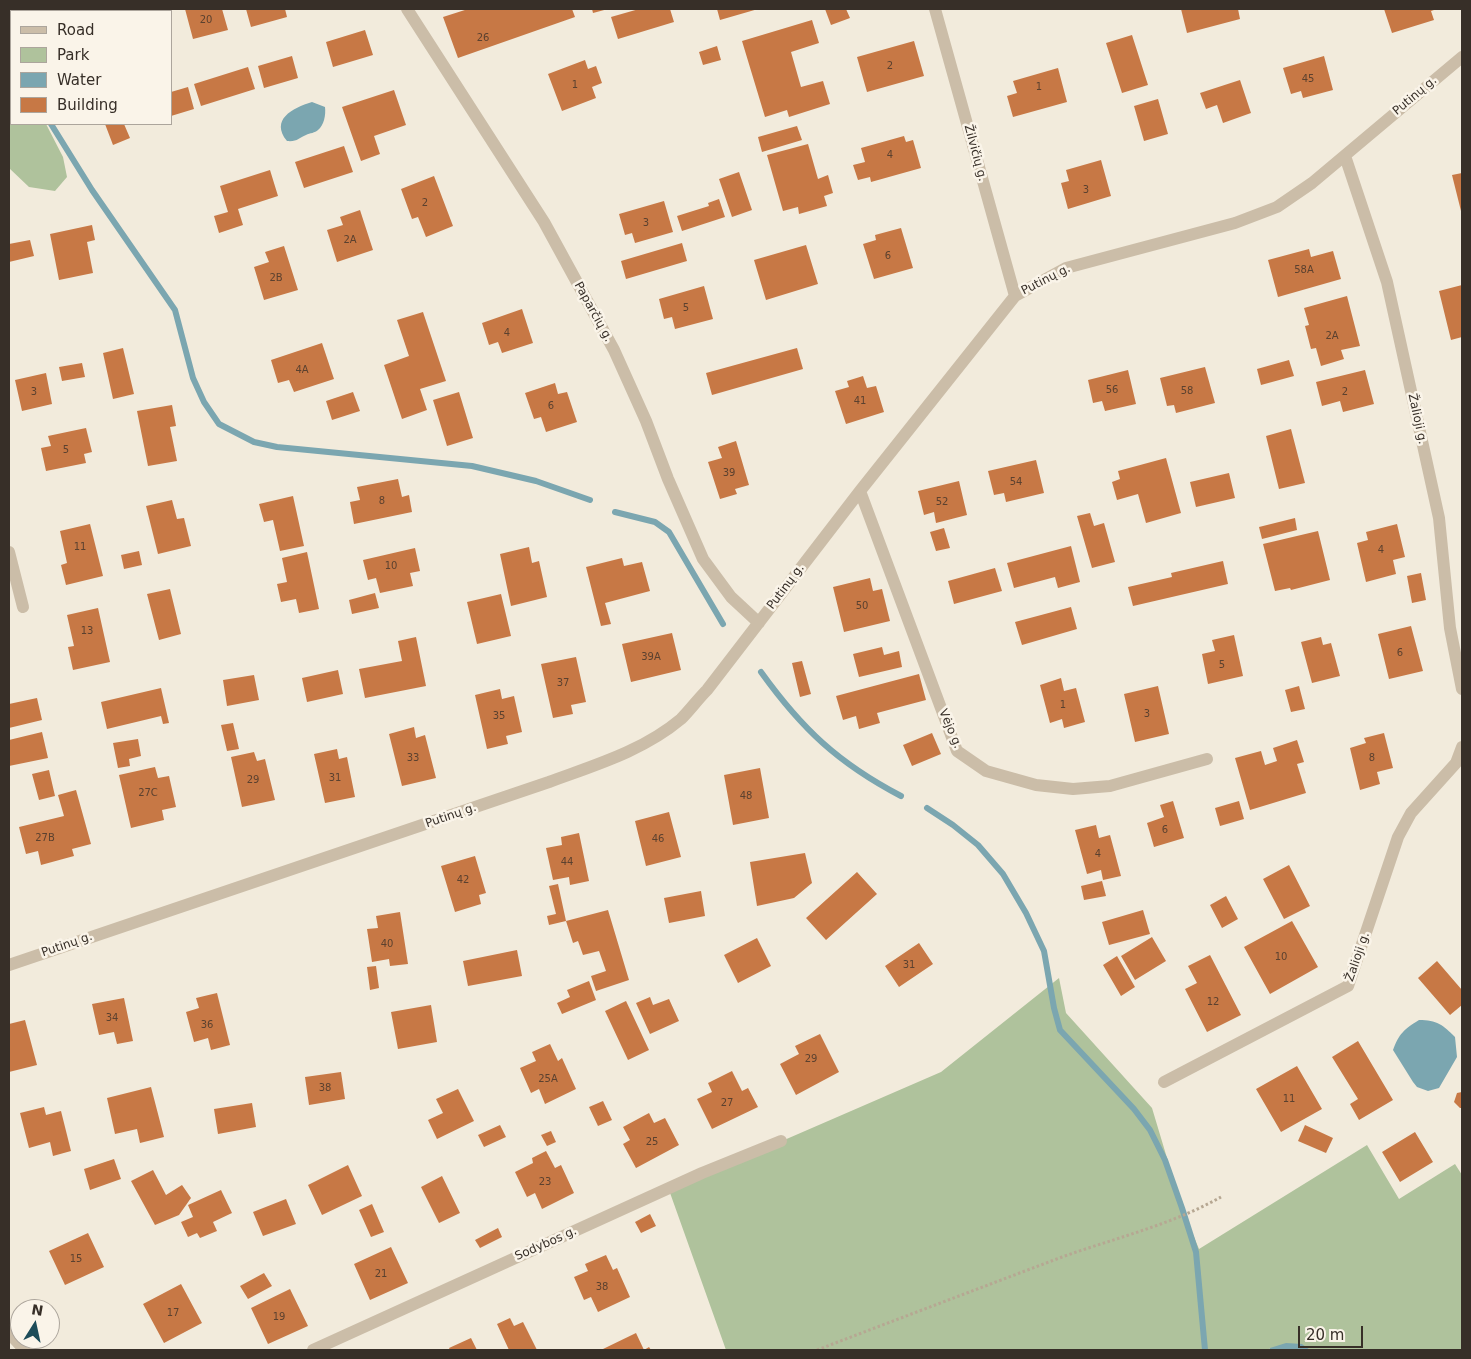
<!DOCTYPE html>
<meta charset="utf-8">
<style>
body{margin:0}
#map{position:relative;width:1471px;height:1359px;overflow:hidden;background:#f2ebdc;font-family:"DejaVu Sans",sans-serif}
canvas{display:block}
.frame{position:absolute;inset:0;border:10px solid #372f28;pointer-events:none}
.legend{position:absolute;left:10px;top:10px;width:162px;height:115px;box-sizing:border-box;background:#faf4e9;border:1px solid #aca59c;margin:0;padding:6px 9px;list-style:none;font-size:15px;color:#372f28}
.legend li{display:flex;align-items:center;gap:10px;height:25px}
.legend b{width:25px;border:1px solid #aca59c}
.north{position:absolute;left:10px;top:1299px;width:50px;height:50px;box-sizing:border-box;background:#faf4e9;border:1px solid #aca59c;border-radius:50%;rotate:10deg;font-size:14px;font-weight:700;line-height:20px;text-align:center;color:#372f28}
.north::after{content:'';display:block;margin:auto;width:18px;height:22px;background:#1d4c59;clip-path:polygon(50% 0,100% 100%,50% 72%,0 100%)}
.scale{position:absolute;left:1298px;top:1326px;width:65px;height:22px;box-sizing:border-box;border:2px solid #372f28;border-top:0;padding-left:6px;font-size:15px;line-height:18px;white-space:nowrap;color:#372f28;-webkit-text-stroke:4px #faf4e9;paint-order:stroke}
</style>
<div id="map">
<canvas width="1471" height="1359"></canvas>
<div class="frame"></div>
<ul class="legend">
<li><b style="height:6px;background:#cbbda8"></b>Road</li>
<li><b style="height:14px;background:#afc29c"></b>Park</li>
<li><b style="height:14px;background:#7ba6b0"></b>Water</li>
<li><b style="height:14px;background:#c77845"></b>Building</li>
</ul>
<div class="north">N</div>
<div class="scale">20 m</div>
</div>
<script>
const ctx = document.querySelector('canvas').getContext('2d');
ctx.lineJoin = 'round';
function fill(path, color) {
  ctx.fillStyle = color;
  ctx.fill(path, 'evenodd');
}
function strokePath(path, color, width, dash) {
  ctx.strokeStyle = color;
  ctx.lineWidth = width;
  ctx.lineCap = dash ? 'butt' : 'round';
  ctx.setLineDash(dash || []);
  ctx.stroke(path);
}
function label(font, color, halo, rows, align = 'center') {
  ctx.font = font + ' "DejaVu Sans",sans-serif';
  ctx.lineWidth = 5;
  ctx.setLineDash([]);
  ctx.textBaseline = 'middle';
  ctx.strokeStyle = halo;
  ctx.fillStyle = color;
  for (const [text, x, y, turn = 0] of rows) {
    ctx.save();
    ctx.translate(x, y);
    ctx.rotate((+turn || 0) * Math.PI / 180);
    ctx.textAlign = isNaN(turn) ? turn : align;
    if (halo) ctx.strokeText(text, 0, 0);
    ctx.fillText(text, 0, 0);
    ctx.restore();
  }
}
const green = new Path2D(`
 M9 47 11 50V124H46L63 157 67 177 55 191 29 187 9 168Z
 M1059 978 1066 1013 1152 1108 1182 1208 1199 1249 1367 1145 1399 1199 1455 1164 1462 1175V1350H1310L1270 1348 1269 1350H726L669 1190 941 1072Z`);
const water = new Path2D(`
 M312 102 325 107C326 115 324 125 318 130 315 133 310 133 306 135 299 138 297 142 287 141 270 120 292 108 312 102Z
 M1419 1020C1437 1020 1443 1025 1455 1037L1457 1057 1439 1088 1428 1091 1417 1087 1413 1082 1393 1050C1399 1034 1404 1029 1419 1020Z
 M1286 1343 1302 1344 1310 1350H1269L1270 1348Z`);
const stream = new Path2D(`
 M9 81 11 82
 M51 124 92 190 175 310 193 378 204 402 219 424 254 442 277 447 472 466 536 481 590 500
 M615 512 655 522 669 532 723 624
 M761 672C802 729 838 763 901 796
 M927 808 953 825 978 845 1003 874 1026 913 1044 951 1054 1008 1060 1030 1134 1109 1150 1130 1165 1160 1182 1208 1196 1252 1205 1350`);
const building = new Path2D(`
 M185 9H222L228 30 193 39Z
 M246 9H285L287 17 251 27Z
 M468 9H572L575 17 458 58 443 17Z
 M592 9H608L593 13Z
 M639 9H670L674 22 618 39 611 17Z
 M717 9H758L720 20Z
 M825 9H846L850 18 831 25Z
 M1181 9H1238L1240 19 1187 33Z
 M1384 9H1437L1431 11 1434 20 1392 33Z
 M812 20 819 43 791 52 801 87 823 81 830 104 789 117 787 110 765 117 742 41Z
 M365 30 373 55 333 67 326 42Z
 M1132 35 1148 85 1122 93 1106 43Z
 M914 41 924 76 867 92 857 57Z
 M717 46 721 60 703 65 699 52Z
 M292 56 298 78 264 88 258 66Z
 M1324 56 1333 90 1303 98 1301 91 1291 94 1283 68Z
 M585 60 588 69 596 66 602 83 592 87 596 98 562 111 548 74Z
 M248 67 255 89 201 106 194 84Z
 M1058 68 1067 102 1013 117 1007 96 1017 93 1013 81Z
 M1240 80 1251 113 1223 123 1217 105 1206 109 1200 93Z
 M188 87 194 109 171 116V92Z
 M394 90 406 125 374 136 380 154 361 161 342 107Z
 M1158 99 1168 134 1144 141 1134 106Z
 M105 124H124L130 138 113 145Z
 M797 126 802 140 762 152 758 137Z
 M904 136 906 142 913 140 921 168 871 182 870 177 858 180 853 165 865 162 861 148Z
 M808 144 818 179 828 175 833 193 824 196 827 206 799 214 798 207 783 211 767 155Z
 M344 146 353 172 304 188 295 162Z
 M1101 160 1111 196 1068 209 1061 183 1069 181 1066 170Z
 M270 170 278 196 238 209 243 225 219 233 214 216 228 212 220 186Z
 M739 172 752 210 732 217 719 179Z
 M1462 173V215L1452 175Z
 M434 176 453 226 426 237 418 217 412 219 401 189Z
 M719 199 725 217 682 231 677 216 709 206 708 203Z
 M664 201 673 232 635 243 632 233 625 235 619 214Z
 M360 210 373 250 337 262 327 230 343 225 340 217Z
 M92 225 95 240 87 242 93 273 59 280 50 234Z
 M901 228 913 268 874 279 863 244 876 240 875 235Z
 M30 240 34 256 9 262V244Z
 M682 243 687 261 626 279 621 261Z
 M806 245 818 284 766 300 754 260Z
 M284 246 298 290 264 300 254 267 269 262 265 252Z
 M1309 249 1311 257 1333 251 1341 279 1278 297 1268 260Z
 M1462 285V337L1451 340 1439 291Z
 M704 286 713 319 675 329 672 317 664 319 659 299Z
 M1347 296 1360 346 1341 350 1344 359 1321 366 1316 348 1311 349 1305 326 1309 325 1304 308Z
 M522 309 533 343 502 353 498 342 489 345 482 323Z
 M423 312 446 381 420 389 427 410 402 419 384 365 409 356 397 320Z
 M322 343 334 379 294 392 289 380 278 383 271 360Z
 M123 348 134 394 113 399 103 353Z
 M797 348 803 369 712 395 706 373Z
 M1289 360 1294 376 1261 385 1257 369Z
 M82 363 85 377 62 381 59 367Z
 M1205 367 1215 403 1176 413 1174 405 1167 406 1160 378Z
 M1128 370 1136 404 1105 411 1102 401 1093 403 1088 380Z
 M1365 370 1374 404 1343 412 1340 401 1322 406 1316 382Z
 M46 373 52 404 22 411 15 380Z
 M863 376 867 388 876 386 884 412 846 424 835 391 849 387 847 381Z
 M555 383 558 394 567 392 577 422 546 432 541 417 534 419 525 393Z
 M353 392 360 411 332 420 326 401Z
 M459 392 473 438 447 446 433 400Z
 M172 405 176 426 170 427 177 461 148 466 137 411Z
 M86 428 92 452 84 454 86 463 46 471 41 448 51 446 48 436Z
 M1291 429 1305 483 1279 489 1266 436Z
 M736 441 749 485 735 489 737 494 720 499 708 462 722 458 718 447Z
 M1166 458 1181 513 1146 523 1138 494 1117 500 1112 482 1120 479 1118 471Z
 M1036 460 1044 493 1006 502 1004 493 994 495 988 471Z
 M1229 473 1235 498 1196 507 1190 482Z
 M398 479 402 497 409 495 412 512 354 524 350 502 360 500 357 487Z
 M959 481 967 515 936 523 934 512 924 515 918 491Z
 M293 496 304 546 280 551 273 520 264 522 259 504Z
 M172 500 177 519 184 518 191 546 158 554 146 506Z
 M1090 513 1094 526 1104 523 1115 562 1092 568 1077 516Z
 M1295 518 1297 530 1262 539 1259 527Z
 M90 524 103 576 66 585 61 565 67 563 60 531Z
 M1397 524 1405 557 1393 560 1396 574 1366 582 1357 543 1368 540 1366 532Z
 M944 528 950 548 936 551 930 532Z
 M1318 531 1330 580 1291 590 1290 588 1275 591 1263 544Z
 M1071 546 1080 582 1058 588 1055 577 1014 588 1007 563Z
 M529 547 532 563 539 561 547 597 511 606 500 554Z
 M415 548 420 571 410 573 413 586 380 593 376 578 368 580 363 560Z
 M139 551 142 565 124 569 121 555Z
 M307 552 319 609 299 613 296 599 281 602 277 584 287 582 282 558Z
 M622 558 624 566 642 562 650 591 605 603 611 624 601 626 586 567Z
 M1223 561 1228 584 1133 606 1128 587 1172 577 1171 573Z
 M995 568 1002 591 954 604 948 581Z
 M1421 573 1426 600 1412 603 1407 576Z
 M870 578 873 591 882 589 890 621 844 632 833 587Z
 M170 589 181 634 159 640 147 594Z
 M375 593 379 608 352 614 349 600Z
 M501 594 511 636 477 644 467 602Z
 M1071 607 1077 629 1022 645 1015 622Z
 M98 608 110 662 73 670 68 647 74 646 67 615Z
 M1411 626 1423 671 1389 679 1378 634Z
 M672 633 681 670 631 682 622 644Z
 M1234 635 1243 676 1208 684 1202 654 1215 651 1212 640Z
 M416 637 426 686 365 698 359 669 402 661 398 641Z
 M1321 637 1323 645 1331 643 1340 676 1312 683 1301 642Z
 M882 647 884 655 899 651 902 667 859 677 853 654Z
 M576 657 586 702 571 705 573 714 553 718 541 664Z
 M802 661 811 694 800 697 792 663Z
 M338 670 343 694 307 702 302 678Z
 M919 674 926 700 877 713 880 723 859 729 856 716 843 720 836 696Z
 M254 675 259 700 227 706 223 680Z
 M1061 678 1064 691 1076 688 1085 722 1064 728 1062 719 1050 723 1040 685Z
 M1158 686 1169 734 1135 742 1124 694Z
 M1299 686 1305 709 1291 712 1285 690Z
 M161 688 169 723 163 724 161 716 107 729 101 702Z
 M500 689 502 699 514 696 522 732 506 736 508 744 487 749 475 695Z
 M37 698 42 720 9 728V704Z
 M233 723 239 749 227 751 221 725Z
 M414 727 416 738 425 735 436 778 402 786 389 734Z
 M42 732 48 758 9 766V740Z
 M932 733 941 754 912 766 903 745Z
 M1384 733 1393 768 1377 772 1380 784 1360 790 1350 748 1366 743 1364 738Z
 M138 739 141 756 129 759 130 766 118 768 113 743Z
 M1297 740 1304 762 1297 764 1306 793 1250 810 1235 758 1261 751 1265 765 1277 761 1273 748Z
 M337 749 339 759 347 757 355 797 325 803 314 754Z
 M254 752 257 761 265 759 275 800 242 807 231 757Z
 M155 767 158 778 169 776 176 807 162 810 164 820 131 828 119 775Z
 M760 768 769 818 733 825 724 775Z
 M49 770 55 796 39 800 32 774Z
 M76 790 91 844 72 849 74 856 41 865 38 851 26 854 19 827 64 816 58 795Z
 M1173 801 1184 838 1154 847 1147 823 1164 817 1160 805Z
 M1239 801 1244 819 1220 826 1215 808Z
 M669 812 681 857 646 866 635 821Z
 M1096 825 1099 838 1110 835 1121 876 1103 880 1101 870 1087 874 1075 830Z
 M579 833 589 881 570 885 569 877 553 880 546 848 562 845 561 837Z
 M805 853 812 883 794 898 757 906 750 862Z
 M475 856 486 893 479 895 481 904 455 912 441 866Z
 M1289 865 1310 906 1284 919 1263 879Z
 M857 872 877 894 826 940 806 918Z
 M1102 881 1106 896 1084 900 1081 886Z
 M558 884 566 921 549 925 547 916 556 914 549 886Z
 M701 891 705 916 669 923 664 898Z
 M1226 896 1238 919 1222 928 1210 905Z
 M608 910 629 980 596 991 591 976 606 971 599 951 583 955 578 941 573 943 566 921Z
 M1143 910 1150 934 1109 945 1102 922Z
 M400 912 408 964 390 966 389 959 372 962 367 929 378 928 376 916Z
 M1292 921 1318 967 1270 994 1244 947Z
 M1152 937 1166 961 1135 980 1121 956Z
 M757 938 771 966 738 983 724 955Z
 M919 943 933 964 899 987 885 966Z
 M517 950 522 976 468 986 463 961Z
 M1210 955 1241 1015 1207 1032 1185 989 1197 983 1188 966Z
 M1117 956 1135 987 1121 996 1103 965Z
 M1437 961 1462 990V1005L1450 1015 1418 978Z
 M376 966 379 988 370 990 367 967Z
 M589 981 596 1000 562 1014 557 1003 570 997 567 990Z
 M217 993 230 1045 211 1050 208 1038 194 1042 186 1012 199 1008 196 998Z
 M650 997 653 1005 669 999 679 1021 650 1034 636 1003Z
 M124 998 133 1041 117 1044 114 1032 99 1035 92 1004Z
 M626 1001 649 1050 628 1060 605 1011Z
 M431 1005 437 1042 398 1049 391 1012Z
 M25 1020 37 1065 9 1072V1024Z
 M820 1034 839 1072 796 1095 780 1064 799 1054 795 1046Z
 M1358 1041 1393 1100 1359 1120 1350 1104 1358 1099 1332 1057Z
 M550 1044 558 1061 562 1058 576 1089 545 1104 539 1089 531 1093 520 1068 536 1061 532 1052Z
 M1297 1066 1322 1109 1281 1132 1256 1089Z
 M732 1071 742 1091 748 1088 758 1107 712 1129 697 1099 712 1092 708 1083Z
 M341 1072 345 1099 309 1105 305 1077Z
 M151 1087 164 1137 140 1143 137 1129 115 1134 107 1098Z
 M458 1089 474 1121 437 1139 428 1120 443 1113 436 1099Z
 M1462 1092V1108H1460L1454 1102 1457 1093Z
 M603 1101 612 1120 598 1126 589 1107Z
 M252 1103 256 1127 218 1134 214 1109Z
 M44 1107 46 1115 61 1111 71 1151 53 1156 50 1142 29 1148 20 1113Z
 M649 1113 654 1123 665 1118 679 1145 636 1168 623 1144 630 1140 623 1127Z
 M500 1125 506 1137 484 1147 478 1135Z
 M1305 1125 1333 1138 1326 1153 1298 1141Z
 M551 1131 556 1142 547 1146 541 1135Z
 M1415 1132 1433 1162 1400 1182 1382 1152Z
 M546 1151 555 1168 561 1165 574 1193 542 1209 535 1193 527 1197 515 1172 533 1163 532 1158Z
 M114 1159 121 1179 90 1190 84 1169Z
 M348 1165 362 1196 322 1215 308 1185Z
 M153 1170 166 1195 182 1185 191 1198 179 1215 155 1225 131 1181Z
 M442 1176 460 1213 439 1223 421 1187Z
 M221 1190 232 1213 213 1222 217 1231 200 1238 197 1233 188 1237 181 1222 193 1217 188 1205Z
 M286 1199 296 1224 263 1236 253 1212Z
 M372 1204 384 1232 371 1237 359 1210Z
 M650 1214 656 1226 641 1233 635 1222Z
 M498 1228 502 1237 480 1248 475 1240Z
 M88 1233 104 1267 65 1285 49 1251Z
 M391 1247 408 1283 370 1300 354 1264Z
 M606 1255 613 1270 617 1268 630 1297 598 1312 591 1297 584 1300 574 1277 588 1271 585 1264Z
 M264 1273 272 1286 248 1299 240 1286Z
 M181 1284 202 1323 164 1343 143 1304Z
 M290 1289 308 1326 268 1344 251 1308Z
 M510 1318 514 1326 523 1322 537 1350H509L497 1324Z
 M636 1333 644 1350 649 1347 651 1350H603V1349Z
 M471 1338 477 1350H450L449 1348Z`);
const path = new Path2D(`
 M817 1350C898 1319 980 1288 1062 1257 1115 1238 1171 1225 1221 1197`);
const minor = new Path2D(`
 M407 9 544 222 614 350 646 421 668 479 703 559 731 597 759 623
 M935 9 1015 296
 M1345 156 1387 282 1439 518 1450 628 1462 689
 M860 491 957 751 986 771 1036 785 1073 789 1110 786 1207 759
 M9 552 23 607
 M9 965 549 782C595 765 643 751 681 719 690 710 698 699 707 690L860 491 1015 296 1066 268 1235 223 1277 207 1312 183 1462 57
 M1164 1082 1348 986 1398 837 1411 813 1456 763 1462 747
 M9 1333 20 1345 32 1350
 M313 1350 702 1173 781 1141`);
const numberNames = [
 ["20",206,20],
 ["26",483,38],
 ["2",890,66],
 ["45",1308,79],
 ["1",575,85],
 ["1",1039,87],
 ["4",890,155],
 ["3",1086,190],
 ["2",425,203],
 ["3",646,223],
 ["2A",350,240],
 ["6",888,256],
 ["58A",1304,270],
 ["2B",276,278],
 ["5",686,308],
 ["4",507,333],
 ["2A",1332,336],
 ["4A",302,370],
 ["56",1112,390],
 ["58",1187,391],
 ["3",34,392],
 ["2",1345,392],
 ["41",860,401],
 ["6",551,406],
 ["5",66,450],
 ["39",729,473],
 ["54",1016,482],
 ["8",382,501],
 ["52",942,502],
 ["11",80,547],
 ["4",1381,550],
 ["10",391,566],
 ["50",862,606],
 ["13",87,631],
 ["6",1400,653],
 ["39A",651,657],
 ["5",1222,665],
 ["37",563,683],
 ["1",1063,705],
 ["3",1147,714],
 ["35",499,716],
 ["33",413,758],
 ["8",1372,758],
 ["31",335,778],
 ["29",253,780],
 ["27C",148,793],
 ["48",746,796],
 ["6",1165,830],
 ["27B",45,838],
 ["46",658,839],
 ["4",1098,854],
 ["44",567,862],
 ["42",463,880],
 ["40",387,944],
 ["10",1281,957],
 ["31",909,965],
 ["12",1213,1002],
 ["34",112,1018],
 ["36",207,1025],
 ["29",811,1059],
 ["25A",548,1079],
 ["38",325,1088],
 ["11",1289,1099],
 ["27",727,1103],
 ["25",652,1142],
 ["23",545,1182],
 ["15",76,1259],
 ["21",381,1274],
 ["38",602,1287],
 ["17",173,1313],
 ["19",279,1317]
];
const streetNames = [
 ["Putinų g.",1415,96,-40],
 ["Žilvičių g.",975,153,75],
 ["Putinų g.",1046,280,-27],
 ["Paparčių g.",593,312,61],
 ["Žalioji g.",1417,419,78],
 ["Putinų g.",786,587,-53],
 ["Vėjo g.",950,729,67],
 ["Putinų g.",451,816,-19],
 ["Putinų g.",67,945,-19],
 ["Žalioji g.",1358,957,-71],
 ["Sodybos g.",546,1244,-24]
];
fill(green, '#afc29c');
fill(water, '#7ba6b0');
strokePath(stream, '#7ba6b0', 6);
fill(building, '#c77845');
strokePath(path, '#b6a792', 3, [2.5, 2.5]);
strokePath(minor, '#cbbda8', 12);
label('10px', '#5b412f', null, numberNames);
label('12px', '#372f28', '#faf4e9', streetNames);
</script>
